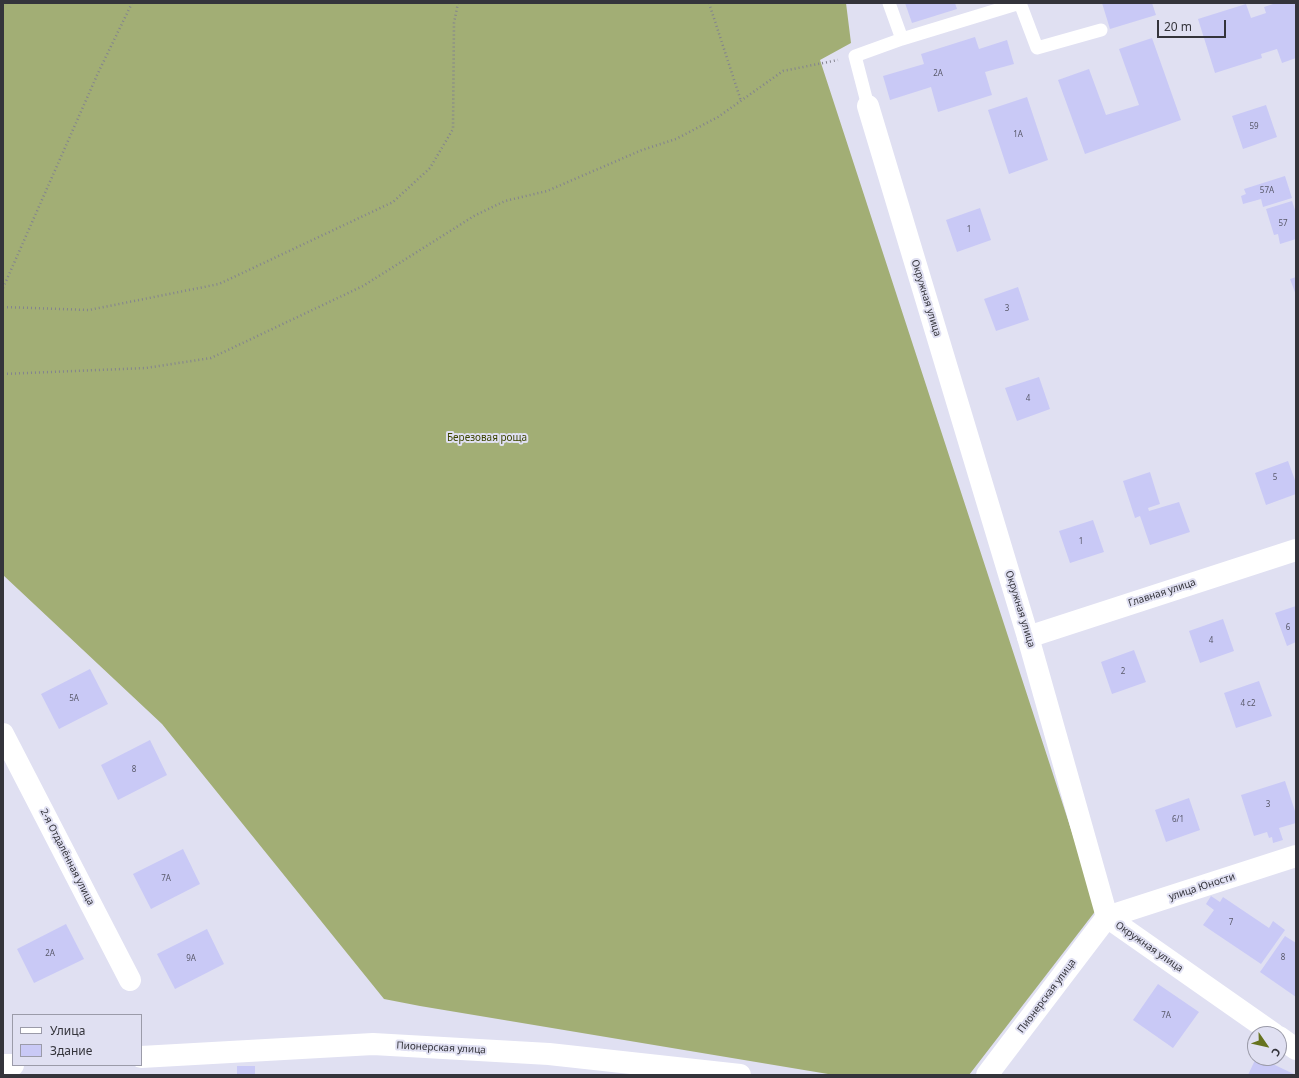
<!DOCTYPE html>
<meta charset="utf-8">
<style>
body{margin:0}
#map{position:relative;width:1299px;height:1078px;overflow:hidden;background:#e0e0f2;font-family:"Noto Sans",sans-serif}
canvas{display:block}
.frame{position:absolute;inset:0;border:4px solid #34343b;pointer-events:none}
.legend{position:absolute;left:12px;top:1014px;width:130px;height:52px;box-sizing:border-box;background:#e0e0f2;border:1px solid #9b9ba9;margin:0;padding:5px 7px;list-style:none;font-size:12px;color:#34343b}
.legend li{display:flex;align-items:center;gap:8px;height:20px}
.legend b{width:20px;border:1px solid #9b9ba9}
.north{position:absolute;left:1247px;top:1026px;width:40px;height:40px;box-sizing:border-box;background:#e0e0f2;border:1px solid #9b9ba9;border-radius:50%;rotate:124deg;font-size:11px;font-weight:700;line-height:16px;text-align:center;color:#34343b}
.north::after{content:'';display:block;margin:auto;width:14px;height:18px;background:#66731f;clip-path:polygon(50% 0,100% 100%,50% 72%,0 100%)}
.scale{position:absolute;left:1157px;top:20px;width:69px;height:18px;box-sizing:border-box;border:2px solid #34343b;border-top:0;padding-left:5px;font-size:12px;line-height:14px;white-space:nowrap;color:#34343b;-webkit-text-stroke:3px #e0e0f2;paint-order:stroke}
</style>
<div id="map">
<canvas width="1299" height="1078"></canvas>
<div class="frame"></div>
<ul class="legend">
<li><b style="height:5px;background:#fff"></b>Улица</li>
<li><b style="height:11px;background:#c9c9f6"></b>Здание</li>
</ul>
<div class="north">С</div>
<div class="scale">20 m</div>
</div>
<script>
const ctx = document.querySelector('canvas').getContext('2d');
ctx.lineJoin = 'round';
function fill(path, color) {
  ctx.fillStyle = color;
  ctx.fill(path, 'evenodd');
}
function strokePath(path, color, width, dash) {
  ctx.strokeStyle = color;
  ctx.lineWidth = width;
  ctx.lineCap = dash ? 'butt' : 'round';
  ctx.setLineDash(dash || []);
  ctx.stroke(path);
}
function label(font, color, halo, rows, align = 'center') {
  ctx.font = font + ' "Noto Sans",sans-serif';
  ctx.lineWidth = 4;
  ctx.setLineDash([]);
  ctx.textBaseline = 'middle';
  ctx.strokeStyle = halo;
  ctx.fillStyle = color;
  for (const [text, x, y, turn = 0] of rows) {
    ctx.save();
    ctx.translate(x, y);
    ctx.rotate((+turn || 0) * Math.PI / 180);
    ctx.textAlign = isNaN(turn) ? turn : align;
    if (halo) ctx.strokeText(text, 0, 0);
    ctx.fillText(text, 0, 0);
    ctx.restore();
  }
}
const forest = new Path2D(`
 M3 3H846L851 43 820 60 1097 909 969 1075H834L420 1006 384 999 162 724 3 575Z`);
const building = new Path2D(`
 M905 3H955L957 9 912 23Z
 M1102 3H1152L1156 15 1110 29Z
 M1276 3H1296V58L1282 63 1277 49 1261 54 1262 58 1215 73 1198 19 1246 4 1251 18 1266 13 1264 7Z
 M975 37 979 49 1007 40 1014 64 985 72 992 95 938 112 931 87 890 100 883 76 924 64 921 54Z
 M1152 38 1181 120 1085 154 1058 80 1089 69 1106 115 1139 105 1119 49Z
 M1027 97 1048 160 1009 174 988 110Z
 M1266 105 1277 137 1243 149 1232 116Z
 M1285 176 1292 198 1263 207 1261 199 1243 204 1241 196 1246 194 1244 189Z
 M1292 201 1296 213V239L1280 244 1278 234 1274 235 1266 209Z
 M980 208 991 240 957 252 946 220Z
 M1296 277V295L1290 279Z
 M1018 287 1029 320 996 331 984 299Z
 M1039 377 1050 409 1017 421 1005 388Z
 M1288 461 1296 483V494L1266 505 1255 473Z
 M1150 472 1160 504 1148 508 1149 511 1179 502 1190 532 1150 545 1140 516 1135 518 1123 481Z
 M1093 520 1104 552 1070 563 1059 531Z
 M1296 606V642L1287 646 1275 613Z
 M1223 619 1234 651 1200 663 1189 631Z
 M1134 650 1146 682 1112 694 1101 662Z
 M90 669 108 704 59 729 41 694Z
 M1259 681 1272 716 1236 728 1224 693Z
 M150 740 167 775 118 800 101 765Z
 M1285 781 1296 814V823L1279 828 1283 840 1273 843 1272 837 1269 838 1267 832 1254 836 1241 795Z
 M1189 798 1200 830 1166 842 1155 810Z
 M183 849 200 884 151 909 133 874Z
 M1211 896 1220 902 1223 897 1269 928 1273 921 1285 930 1261 964 1203 925 1214 910 1206 904Z
 M66 924 84 959 34 983 17 949Z
 M207 929 224 964 175 989 157 954Z
 M1285 936 1296 943V997L1260 972Z
 M1158 984 1199 1012 1173 1048 1133 1020Z
 M1256 1058H1260L1296 1075H1248Z
 M237 1066H255V1075H237Z`);
const path = new Path2D(`
 M709 3 741 101
 M3 288 98 73 132 3
 M3 307 89 310 219 284 393 202 430 168 453 129 454 23 458 3
 M3 374 146 368 211 358 363 286 474 216 505 201 547 191 642 150 676 139 718 117 783 71 838 60`);
const service = new Path2D(`
 M902 39 1020 3 1037 48 1101 30
 M868 106 855 56 902 39 889 3`);
const minor = new Path2D(`
 M868 106 1028 637
 M3 734 130 980
 M1107 917 1274 1034
 M1107 917 1296 856
 M1279 1037 1296 1049`);
const tertiary = new Path2D(`
 M141 1057 373 1044 549 1054 740 1075
 M3 1065H13
 M987 1075 1107 917 1028 637 1296 550`);
const numberNames = [
 ["2А",938,74],
 ["59",1254,127],
 ["1А",1018,135],
 ["57А",1267,191],
 ["57",1283,224],
 ["1",969,230],
 ["3",1007,309],
 ["4",1028,399],
 ["5",1275,478],
 ["1",1081,542],
 ["6",1288,628],
 ["4",1211,641],
 ["2",1123,672],
 ["5А",74,699],
 ["4 с2",1248,704],
 ["8",134,770],
 ["3",1268,805],
 ["6/1",1178,820],
 ["7А",166,879],
 ["7",1231,923],
 ["2А",50,954],
 ["8",1283,958],
 ["9А",191,959],
 ["7А",1166,1016]
];
const streetNames = [
 ["Окружная улица",926,298,73],
 ["Главная улица",1162,593,-18],
 ["Окружная улица",1020,609,73],
 ["2-я Отдалённая улица",67,857,63],
 ["улица Юности",1202,887,-18],
 ["Окружная улица",1149,947,35],
 ["Пионерская улица",1047,996,-53],
 ["Пионерская улица",441,1048,3]
];
const parkNames = [
 ["Березовая роща",487,438]
];
fill(forest, '#a2ae75');
fill(building, '#c9c9f6');
strokePath(path, '#83838f', 2.5, [1, 3]);
strokePath(service, '#fff', 13);
strokePath(minor, '#fff', 22);
strokePath(tertiary, '#fff', 22);
label('8px', '#59596a', null, numberNames);
label('10px', '#34343b', '#e0e0f2', streetNames);
label('10px', '#3b4400', '#e0e0f2', parkNames);
</script>
